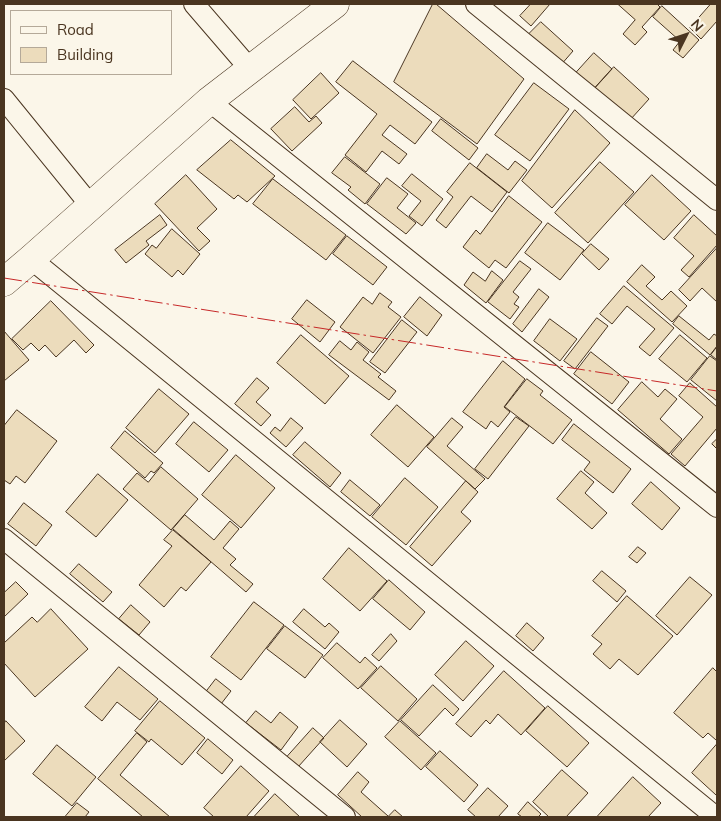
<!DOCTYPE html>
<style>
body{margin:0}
#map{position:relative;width:721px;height:821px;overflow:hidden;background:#fbf6e9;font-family:Mulish,sans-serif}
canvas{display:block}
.frame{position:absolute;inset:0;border:5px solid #4a3520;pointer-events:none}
.legend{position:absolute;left:10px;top:10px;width:162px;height:65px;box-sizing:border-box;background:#fbf6e9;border:1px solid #b4a999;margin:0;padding:6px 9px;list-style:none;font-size:15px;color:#4a3520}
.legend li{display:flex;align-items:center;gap:10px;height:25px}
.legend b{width:25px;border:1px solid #b4a999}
.north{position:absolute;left:661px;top:10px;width:50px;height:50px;-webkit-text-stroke:4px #fbf6e9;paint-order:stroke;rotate:49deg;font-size:14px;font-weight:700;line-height:20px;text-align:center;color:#4a3520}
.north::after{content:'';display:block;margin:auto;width:18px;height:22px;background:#4a3520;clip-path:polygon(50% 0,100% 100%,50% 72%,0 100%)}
</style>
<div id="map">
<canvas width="721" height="821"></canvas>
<div class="frame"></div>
<ul class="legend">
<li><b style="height:6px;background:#fbf6e9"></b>Road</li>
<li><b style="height:14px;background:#ecdcbc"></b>Building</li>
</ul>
<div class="north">N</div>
</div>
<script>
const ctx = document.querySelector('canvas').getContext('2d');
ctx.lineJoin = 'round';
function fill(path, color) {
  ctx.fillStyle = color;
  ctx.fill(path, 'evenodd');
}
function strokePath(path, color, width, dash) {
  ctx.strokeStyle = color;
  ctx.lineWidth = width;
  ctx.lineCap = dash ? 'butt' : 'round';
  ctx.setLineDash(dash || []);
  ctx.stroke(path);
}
const building = new Path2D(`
 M433 4H436L524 79 477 144 394 82Z
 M531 4H550L531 26 520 16Z
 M618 4H657L660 7 642 27 647 32 635 45 623 34 635 20Z
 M711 4H717V21L701 39 690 28Z
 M662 6 699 40 683 58 673 50 680 41 653 17Z
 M541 22 573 51 560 66 527 36Z
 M594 53 612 69 593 90 575 74Z
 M353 61 432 122 415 144 390 125 382 135 407 154 399 164 382 151 366 172 345 155 377 114 336 82Z
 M614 67 649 99 630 120 595 88Z
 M321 73 339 93 311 119 293 100Z
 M534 83 569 109 530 161 495 135Z
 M295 107 309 122 316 116 322 123 292 151 271 129Z
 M575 110 610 143 552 208 522 181Z
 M441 119 478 148 469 160 432 131Z
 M231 140 275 176 247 202 238 195 234 199 197 170Z
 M487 154 508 170 515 161 527 170 509 193 477 168Z
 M345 157 380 184 365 204 348 190 351 187 332 173Z
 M600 162 634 192 588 243 555 213Z
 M470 163 507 192 492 212 471 196 446 228 436 220 453 197 447 192Z
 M412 174 443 199 422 226 409 216 421 201 402 186Z
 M186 175 217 209 197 228 210 241 199 251 155 204Z
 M652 175 691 211 664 240 625 205Z
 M387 178 408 194 397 208 416 223 406 234 367 204Z
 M273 179 346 235 326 260 253 204Z
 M509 196 542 222 506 268 495 260 489 268 463 247 476 230 480 234Z
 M160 215 167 225 146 241 149 245 126 263 115 250Z
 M694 215 717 236V245L689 277 681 270 694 256 674 238Z
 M548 223 584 250 560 280 525 253Z
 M172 229 200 254 183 275 178 270 172 277 145 254 152 245 156 248Z
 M347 236 387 267 373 285 333 254Z
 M591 244 609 259 599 270 582 254Z
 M717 248V302L702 288 690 301 679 290Z
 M520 261 531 269 513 292 519 297 514 304 519 307 510 319 488 302Z
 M642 265 655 277 646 286 662 300 671 291 687 306 672 322 627 282Z
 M492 271 503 280 486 303 464 285 473 272 485 281Z
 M624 286 674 328 650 356 639 347 655 329 627 306 612 324 600 314Z
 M539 289 549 297 522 332 513 324Z
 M380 293 392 302 388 307 401 317 373 353 340 327 363 297 372 304Z
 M420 297 442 315 427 336 404 317Z
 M307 300 335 322 320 342 292 319Z
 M51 301 94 345 86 353 74 340 56 357 45 345 39 351 31 343 23 350 12 339Z
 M679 316 709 340 714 334 717 336V346L710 355 673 324Z
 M597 318 608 326 575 369 564 361Z
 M550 319 577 339 560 361 534 341Z
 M402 320 417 332 385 373 370 362Z
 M4 331 29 360 4 381Z
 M301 335 349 376 325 404 277 363Z
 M680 335 707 358 687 382 659 359Z
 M340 341 351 350 357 342 369 352 363 360 381 374 378 377 396 391 389 400 329 355Z
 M717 347V360L711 355Z
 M591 352 629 382 612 404 574 374Z
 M710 356 717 361V401L691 380Z
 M503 361 525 379 504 407 510 412 498 427 491 421 486 429 463 412Z
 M257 378 269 388 256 402 271 415 261 426 235 404Z
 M527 379 543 391 540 395 572 420 553 444 505 407Z
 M642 382 658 397 665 389 677 399 660 419 682 439 669 454 618 410Z
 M690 383 717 407V428L685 466 671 454 703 417 679 396Z
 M159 389 189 414 155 453 126 428Z
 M397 405 434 437 408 467 371 435Z
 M17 410 57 441 25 483 16 476 10 484 4 480V426Z
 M516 417 529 426 488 479 475 469Z
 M291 418 303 428 286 447 270 433 275 427 280 431Z
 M452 418 463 427 447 446 485 479 475 489 427 447Z
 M194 422 228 450 209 472 176 444Z
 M574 424 631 469 613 493 584 470 590 462 562 440Z
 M125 431 163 463 154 473 151 471 145 478 111 448Z
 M717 439V449L712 444Z
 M305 442 341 473 330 487 293 455Z
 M236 455 275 488 241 528 202 495Z
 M161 467 198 499 171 530 123 489 137 473 148 482Z
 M581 471 594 482 585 493 607 513 592 529 557 499Z
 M98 474 128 500 96 537 66 512Z
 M405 478 438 507 406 545 372 517Z
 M350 480 380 505 370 516 341 492Z
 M466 481 478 492 461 512 471 521 432 566 410 547Z
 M651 482 680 508 662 530 632 504Z
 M24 503 52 525 36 546 8 524Z
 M185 515 214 540 230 521 239 529 223 548 236 559 230 565 253 584 246 592 173 529Z
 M173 530 211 562 186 591 181 587 164 607 139 585 172 546 164 540Z
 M638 547 646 553 637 563 629 557Z
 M349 548 387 581 360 611 323 579Z
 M79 564 112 592 103 602 70 574Z
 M602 571 626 591 617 602 593 581Z
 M690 577 712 595 677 635 656 616Z
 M389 580 425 612 410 630 373 599Z
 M16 582 28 594 4 617V593Z
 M627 596 673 636 638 675 619 659 610 669 593 654 602 644 592 636Z
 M254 602 284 625 241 680 211 657Z
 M131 605 150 622 139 635 119 619Z
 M51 609 88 649 35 697 4 663V643L32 617 37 622Z
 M304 609 325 627 329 623 339 632 325 649 293 622Z
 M527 623 544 638 533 651 516 636Z
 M285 626 323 655 305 678 267 649Z
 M391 634 397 641 379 661 372 655Z
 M466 641 494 666 463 701 435 675Z
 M337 643 360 663 365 657 377 668 358 689 323 658Z
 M381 666 417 699 398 721 361 688Z
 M119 667 158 699 140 720 117 702 102 721 85 707Z
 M713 668 717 672V739L716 740 708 733 703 738 674 713Z
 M504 671 545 708 521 735 498 714 490 724 486 720 471 737 456 724Z
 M216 679 231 691 221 704 206 692Z
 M433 685 459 709 453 716 445 708 419 736 401 720Z
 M160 701 205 738 182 765 151 739 149 742 135 731Z
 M548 706 589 743 567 767 526 731Z
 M256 711 271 723 280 712 298 727 281 750 246 723Z
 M340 720 367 744 347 767 320 742Z
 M6 721 25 741 4 761V724Z
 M400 721 436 753 421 770 385 737Z
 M313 728 324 738 298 767 287 757Z
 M137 733 147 742 120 775 170 817H143L98 779Z
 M208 739 233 760 222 774 197 753Z
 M717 744V794L716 795 692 773Z
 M57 745 96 777 72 806 33 774Z
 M440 751 478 785 464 802 426 767Z
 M241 766 269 791 246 817H214L204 808Z
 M562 770 588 793 566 817H549L533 802Z
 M358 772 369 782 361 792 388 816 387 817H362L338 795Z
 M633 777 661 803 648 817H597Z
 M488 788 508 806 498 817H476L468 810Z
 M275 794 300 817H254Z
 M528 802 541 814 538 817H522L518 814Z
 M77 803 89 812 85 817H65Z
 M395 810 403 817H388Z`);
const minor = new Path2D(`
 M194 4 250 69
 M476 4 717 200
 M4 99 91 206
 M209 101 717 507
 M31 259 716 817
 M4 539 345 817`);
const primary = new Path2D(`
 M4 282 31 259 209 101 335 4`);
const power = new Path2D(`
 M4 278 717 391`);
fill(building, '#ecdcbc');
strokePath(building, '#4a3520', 1);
strokePath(minor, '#4a3520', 22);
strokePath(primary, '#4a3520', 29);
strokePath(minor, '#fbf6e9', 20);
strokePath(primary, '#fbf6e9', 28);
strokePath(power, '#c62828', 1, [18, 4, 2.5, 4]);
</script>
